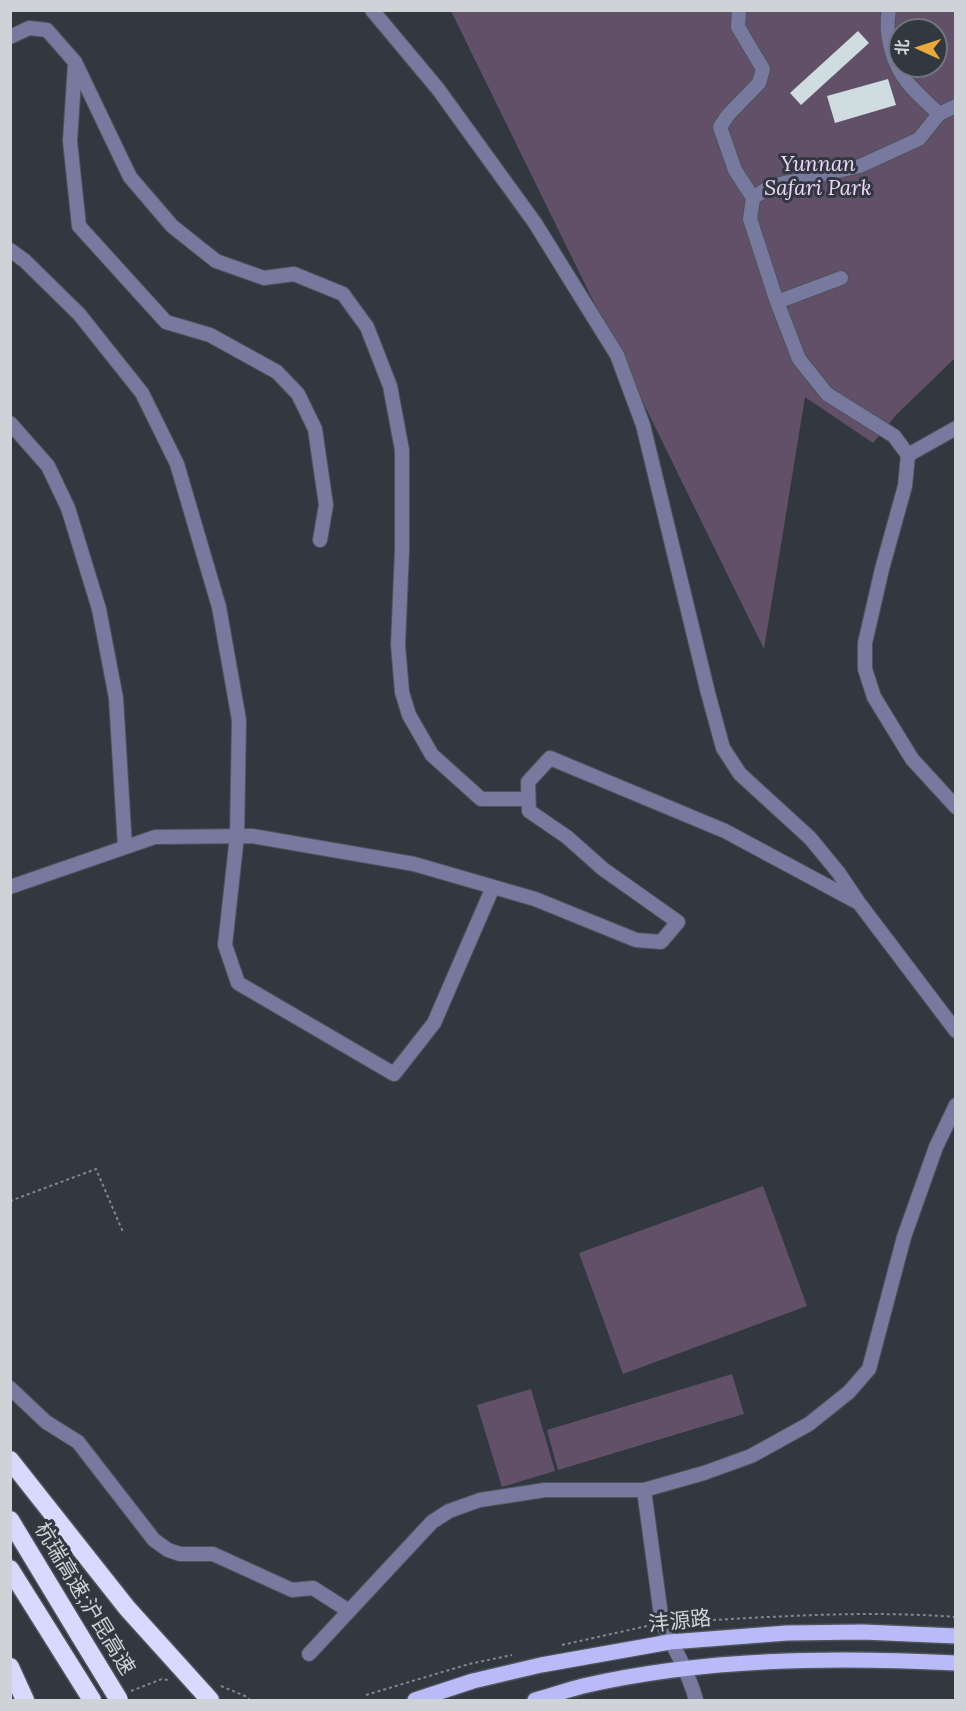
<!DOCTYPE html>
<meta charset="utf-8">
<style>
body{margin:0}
#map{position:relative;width:966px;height:1711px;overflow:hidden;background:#32383f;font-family:Lora,"Noto Sans SC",serif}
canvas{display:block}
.frame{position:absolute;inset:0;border:12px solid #cfd3d7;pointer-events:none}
.north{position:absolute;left:888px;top:18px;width:60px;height:60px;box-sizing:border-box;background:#32383f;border:2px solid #71767c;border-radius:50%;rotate:273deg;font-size:16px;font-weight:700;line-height:24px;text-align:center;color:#cfd3d7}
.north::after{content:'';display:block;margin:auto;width:21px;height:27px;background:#eaaa39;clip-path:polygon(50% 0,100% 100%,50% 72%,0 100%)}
</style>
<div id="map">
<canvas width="966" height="1711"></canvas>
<div class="frame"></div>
<div class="north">北</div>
</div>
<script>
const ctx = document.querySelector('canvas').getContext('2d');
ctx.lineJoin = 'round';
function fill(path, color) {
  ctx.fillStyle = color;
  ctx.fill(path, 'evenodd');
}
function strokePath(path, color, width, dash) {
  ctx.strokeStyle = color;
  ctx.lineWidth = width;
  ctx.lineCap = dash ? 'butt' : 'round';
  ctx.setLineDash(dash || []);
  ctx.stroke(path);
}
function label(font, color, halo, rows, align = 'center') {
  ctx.font = font + ' Lora,"Noto Sans SC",serif';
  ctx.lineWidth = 6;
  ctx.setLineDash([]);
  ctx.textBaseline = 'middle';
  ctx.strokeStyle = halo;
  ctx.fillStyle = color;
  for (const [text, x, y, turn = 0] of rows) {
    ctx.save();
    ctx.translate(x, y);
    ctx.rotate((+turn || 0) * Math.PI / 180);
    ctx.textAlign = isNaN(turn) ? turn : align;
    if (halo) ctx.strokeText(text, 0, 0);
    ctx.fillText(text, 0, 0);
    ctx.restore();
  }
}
const green = new Path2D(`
 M451 11H955V358L897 414 873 443 805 397 764 649ZM900 30H936V66H900Z
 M763 1186 807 1306 623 1374 579 1253Z
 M732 1374 744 1414 558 1470 547 1430Z
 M531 1389 555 1471 502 1487 477 1405Z`);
const building = new Path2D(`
 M858 31 869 43 801 105 790 93Z
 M888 79 896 105 835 123 827 96Z`);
const path = new Path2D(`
 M10 1201 96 1169 123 1232
 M677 1622C770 1617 862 1610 956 1617
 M562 1645 647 1626
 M221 1686 245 1696 250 1700
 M131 1691 162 1679 168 1680
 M366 1695 469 1664 512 1655`);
const minor = new Path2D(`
 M372 10 438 89 535 223 617 355 643 425 708 693 723 748 740 774 810 838 838 872 859 903 956 1031
 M739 10 738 27 763 69 759 83 728 115 720 127 735 170 753 198
 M889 10C884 34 893 65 908 83 917 94 929 104 939 114
 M10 37 29 28 47 30 75 62 130 177 172 226 216 261 264 278 294 274 343 294 367 327 390 386 402 450V551L398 645 402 692 409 715 432 755 481 799H528
 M75 64 70 141 79 226 166 322 210 335 277 372 298 394 315 429 326 505 320 540
 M956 106 939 114 919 139 860 166 771 186 753 198 750 219 777 302 799 359 827 394 894 436 908 455 905 486 882 569 865 643V669L874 697 912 759 956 807
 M10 250 25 261 79 314 142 393 177 464 219 607 239 720 237 836 225 945 238 983 394 1074 434 1023 493 887
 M777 302 841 278
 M10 423 48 466 68 508 99 609 116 698 125 847
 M908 455 956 428
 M10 887 155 837 252 836 414 864 535 899 636 940 661 942 678 922 603 869 567 837 529 811 528 782 550 758 725 831 859 903
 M10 1388 46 1422 78 1442 154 1540 168 1550 180 1554H213L292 1590 313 1588 349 1611
 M644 1490 662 1623 685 1669 693 1690 696 1700
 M309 1654 432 1522 449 1511 480 1500 545 1490H644L704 1473 751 1456 809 1424 849 1392 869 1369 904 1237 936 1147 956 1105`);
const major = new Path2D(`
 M415 1700 473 1681 541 1665 670 1642 787 1633 863 1632 956 1636
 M535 1700C551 1696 567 1690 583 1686 705 1658 831 1657 956 1663`);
const highway = new Path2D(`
 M10 1460 127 1608 210 1700
 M10 1520 80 1636
 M10 1569 92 1700
 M10 1667 25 1700`);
const highwayBridge = new Path2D(`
 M80 1636 119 1700`);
const parkNames = [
 ["Yunnan",818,165],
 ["Safari Park",818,189]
];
const streetNames = [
 ["杭瑞高速;沪昆高速",84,1599,59],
 ["沣源路",680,1622,-6]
];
fill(green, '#625069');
fill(building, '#cfdde0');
strokePath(minor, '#4e545a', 16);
strokePath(major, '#4e545a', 18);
strokePath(highway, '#4e545a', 21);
strokePath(path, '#83888d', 2, [3, 3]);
strokePath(minor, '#77799f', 14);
strokePath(major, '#b9bbf9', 15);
strokePath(highway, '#d7d9ff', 18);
strokePath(highwayBridge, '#4e545a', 21, []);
strokePath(highwayBridge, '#d7d9ff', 18);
label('italic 21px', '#f0d5fb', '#32383f', parkNames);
label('21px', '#cfd3d7', '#32383f', streetNames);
</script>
